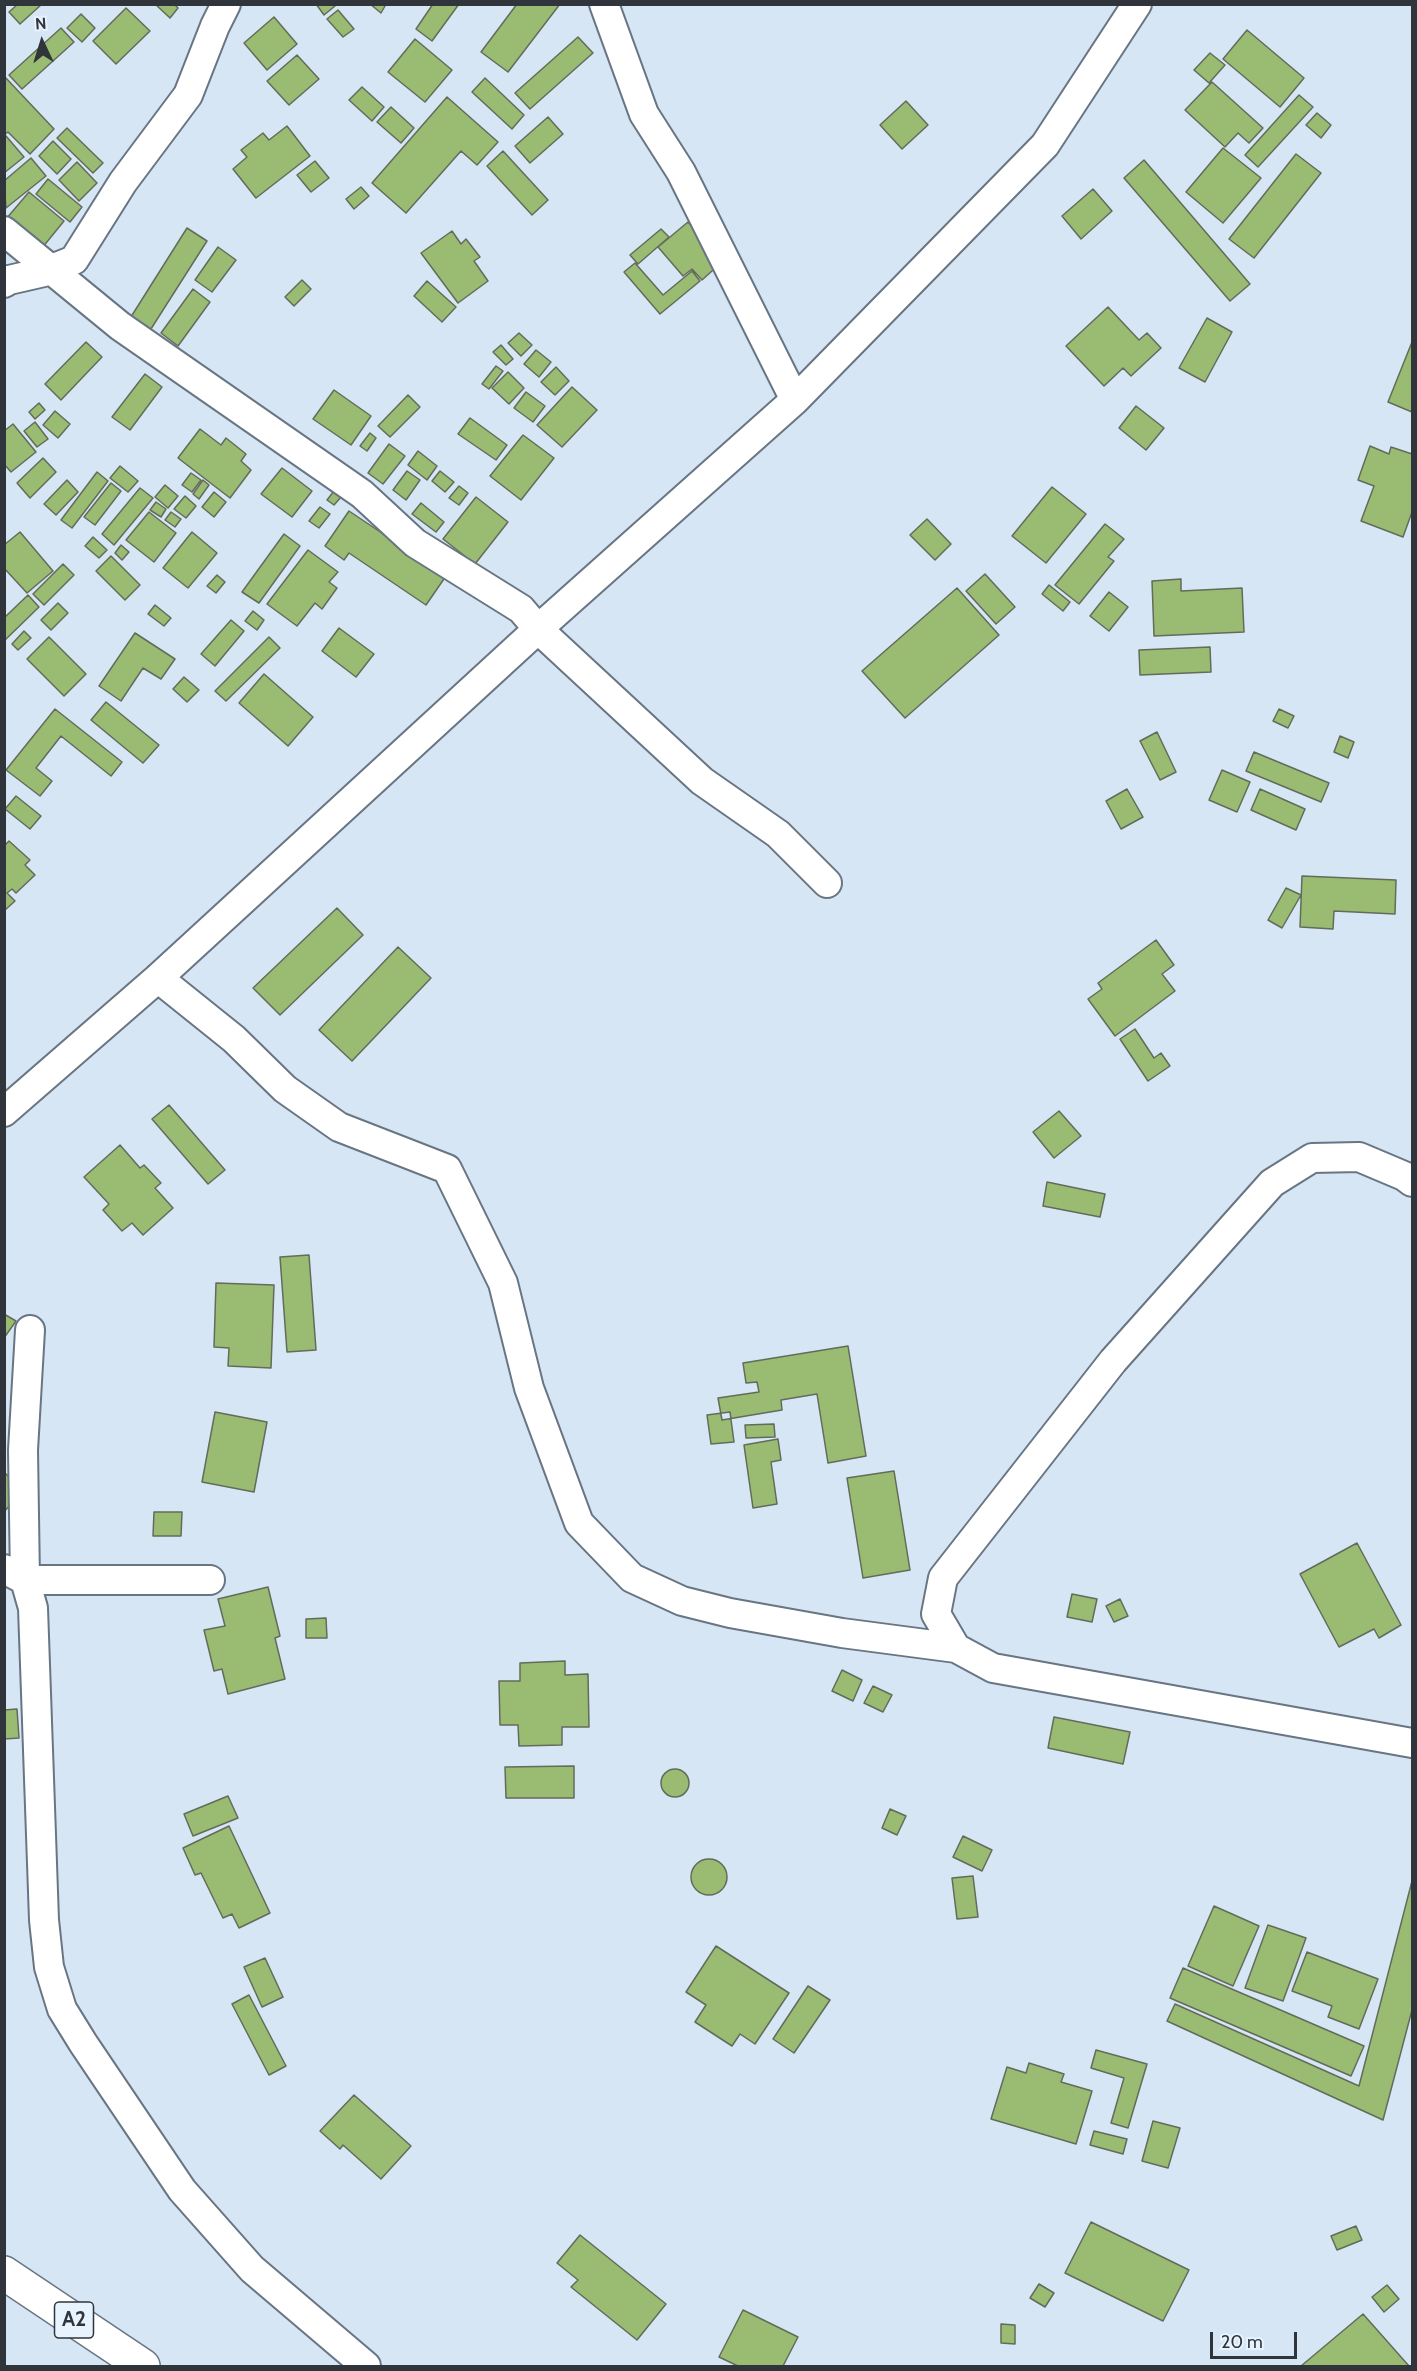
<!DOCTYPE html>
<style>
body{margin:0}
#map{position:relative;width:1417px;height:2371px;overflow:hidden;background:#d7e6f5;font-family:Cabin,sans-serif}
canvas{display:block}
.frame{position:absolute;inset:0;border:6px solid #30353b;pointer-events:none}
.north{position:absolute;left:12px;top:12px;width:60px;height:60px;-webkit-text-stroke:4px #e7f3ff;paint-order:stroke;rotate:356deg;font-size:16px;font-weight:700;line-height:24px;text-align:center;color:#30353b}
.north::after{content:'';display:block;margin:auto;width:21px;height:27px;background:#30353b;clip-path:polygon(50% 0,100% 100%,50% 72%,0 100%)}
.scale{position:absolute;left:1210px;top:2332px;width:87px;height:27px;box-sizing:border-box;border:3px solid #30353b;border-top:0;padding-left:8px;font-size:18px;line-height:21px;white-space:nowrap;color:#30353b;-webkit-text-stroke:4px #e7f3ff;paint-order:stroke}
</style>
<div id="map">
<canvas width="1417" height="2371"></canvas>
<div class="frame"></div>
<div class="north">N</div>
<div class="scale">20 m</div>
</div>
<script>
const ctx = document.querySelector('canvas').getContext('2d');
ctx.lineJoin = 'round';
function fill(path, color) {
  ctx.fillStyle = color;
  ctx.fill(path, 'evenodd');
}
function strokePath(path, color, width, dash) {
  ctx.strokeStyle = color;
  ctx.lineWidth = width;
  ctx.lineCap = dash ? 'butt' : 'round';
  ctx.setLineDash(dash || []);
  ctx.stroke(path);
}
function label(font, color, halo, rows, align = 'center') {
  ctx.font = font + ' Cabin,sans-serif';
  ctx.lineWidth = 4.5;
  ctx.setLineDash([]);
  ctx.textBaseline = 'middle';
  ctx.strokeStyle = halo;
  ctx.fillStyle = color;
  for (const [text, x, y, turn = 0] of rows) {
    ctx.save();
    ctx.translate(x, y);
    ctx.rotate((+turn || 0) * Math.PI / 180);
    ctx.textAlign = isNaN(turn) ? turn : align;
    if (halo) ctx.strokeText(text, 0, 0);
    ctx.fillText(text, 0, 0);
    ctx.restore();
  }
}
const building = new Path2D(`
 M18 4H42L20 24 9 12Z
 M155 4H174L178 8 170 18Z
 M316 4H334L335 6 324 15Z
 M370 4H382L385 6 381 13Z
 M433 4H459L432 41 416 29Z
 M517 4H560L508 72 481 52Z
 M126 8 150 31 116 64 93 41Z
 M338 10 354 29 343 37 327 19Z
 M81 14 95 28 82 42 67 28Z
 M274 17 297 44 267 70 244 43Z
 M61 28 74 42 22 89 9 75Z
 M1247 30 1304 78 1280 107 1223 59Z
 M578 37 593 53 530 109 515 93Z
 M415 39 452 70 425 102 388 72Z
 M1210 53 1225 65 1209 83 1194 70Z
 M297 55 319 79 289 105 267 81Z
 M4 76 54 129 30 154 8 132 4 135Z
 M485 78 524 115 512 129 472 92Z
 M1212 82 1263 128 1249 143 1238 133 1225 147 1185 110Z
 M362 87 384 107 372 121 349 100Z
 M1299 95 1313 107 1258 167 1245 155Z
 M447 97 498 142 477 165 461 151 406 213 372 183Z
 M906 101 928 125 902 149 880 125Z
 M391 107 414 128 401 143 377 122Z
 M1317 113 1331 125 1321 138 1306 125Z
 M548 117 563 134 530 163 515 146Z
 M287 126 310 156 256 198 233 169 247 157 241 150 263 133 269 140Z
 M67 128 103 163 93 173 57 138Z
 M6 136 24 157 4 173V138Z
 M53 141 71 159 57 174 39 156Z
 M1223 148 1261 178 1223 223 1186 192Z
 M503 151 548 200 532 215 487 166Z
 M1296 154 1321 173 1254 258 1229 239Z
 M31 158 46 176 6 208 4 181Z
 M1144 160 1250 284 1230 301 1124 178Z
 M315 161 329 178 311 192 297 175Z
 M77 162 97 183 79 201 59 180Z
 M48 179 82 207 70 222 36 194Z
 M361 187 369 196 354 209 346 199Z
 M1093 189 1112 211 1081 239 1062 216Z
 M29 192 64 221 42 248 6 219Z
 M688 222 722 262 702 280 692 269 683 276 658 247Z
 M187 228 207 241 149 332 129 320Z
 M661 229 669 237 638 264 630 255Z
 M452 231 461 244 466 239 480 257 474 261 488 281 458 303 421 253Z
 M218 247 236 260 212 292 195 280Z
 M635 263 663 295 692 271 700 281 660 314 624 272Z
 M302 280 311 289 294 306 285 297Z
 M427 281 456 307 442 322 414 296Z
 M193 289 210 302 178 346 161 333Z
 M1108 307 1139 340 1147 333 1161 348 1131 376 1123 368 1104 386 1066 346Z
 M1207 318 1232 332 1205 382 1179 368Z
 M519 333 532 345 521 356 508 343Z
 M86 342 102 357 61 400 45 384Z
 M1412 342V412L1388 402Z
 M501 345 513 359 506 365 493 352Z
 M536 350 551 362 539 377 524 364Z
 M496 366 503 371 489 389 482 384Z
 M556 367 569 381 555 395 541 382Z
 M508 372 524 388 509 404 492 388Z
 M145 374 162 387 130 430 112 417Z
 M572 387 597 410 562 447 537 425Z
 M334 390 371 416 351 445 313 419Z
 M526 392 545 406 533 422 514 408Z
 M408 395 420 407 390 437 378 426Z
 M39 403 45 410 35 419 29 412Z
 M1136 406 1164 428 1146 450 1119 428Z
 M55 411 70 424 58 438 43 425Z
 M470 418 507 445 496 460 458 434Z
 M35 422 48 439 37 447 24 431Z
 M13 424 36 452 11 472 4 464V431Z
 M200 429 221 445 226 438 246 454 241 461 251 470 230 498 178 458Z
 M370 433 376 438 367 451 360 446Z
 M523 435 554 458 521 500 490 476Z
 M389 444 405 456 383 484 368 473Z
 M1370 446 1389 454 1391 447 1412 454V512L1403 537 1361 521 1374 486 1358 480Z
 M418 451 437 466 427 480 408 465Z
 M43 458 56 472 30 498 17 483Z
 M120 466 138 481 128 492 110 478Z
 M282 468 312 491 292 517 261 494Z
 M407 471 420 480 406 500 393 490Z
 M440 471 454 482 445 492 432 481Z
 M97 472 108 481 72 528 61 520Z
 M191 473 201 480 192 492 182 485Z
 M67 480 78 492 56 515 44 504Z
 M203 480 209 485 199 499 193 494Z
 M111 483 121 491 95 525 84 517Z
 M165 485 178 496 168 508 155 497Z
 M459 486 468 493 459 505 449 498Z
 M1052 487 1086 514 1046 563 1012 536Z
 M140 488 153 498 114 545 102 534Z
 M334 491 342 496 334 505 327 500Z
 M214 492 226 502 214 517 202 507Z
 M185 496 196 506 186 518 174 509Z
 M476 497 508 522 475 564 443 539Z
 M156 502 166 509 161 517 150 510Z
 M421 503 444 522 436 532 412 514Z
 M320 507 330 514 319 528 309 521Z
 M349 511 446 576 426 605 349 553 344 560 325 546Z
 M149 512 176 533 154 562 126 540Z
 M171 512 181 519 175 527 165 520Z
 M927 519 951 544 935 560 910 535Z
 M1105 524 1124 539 1108 557 1114 561 1079 604 1055 585Z
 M20 532 53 571 27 593 4 568V545Z
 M192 532 217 553 188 588 163 568Z
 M284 534 300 546 259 603 242 592Z
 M93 537 107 550 99 558 85 546Z
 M121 545 129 552 122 560 115 553Z
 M308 550 338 572 329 582 337 588 322 609 315 603 297 626 267 604Z
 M111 556 140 585 125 600 96 571Z
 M63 564 74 575 44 605 33 594Z
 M985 574 1015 607 996 624 966 591Z
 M217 575 225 582 216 593 207 586Z
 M1181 579V591L1242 588 1244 632 1154 636 1152 581Z
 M1049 585 1070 602 1063 611 1042 594Z
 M957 588 999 635 905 718 862 671Z
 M1109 592 1128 607 1109 631 1090 616Z
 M28 595 39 607 4 641V618Z
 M58 603 68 613 51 630 41 620Z
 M155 605 171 618 164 626 148 614Z
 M253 611 264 620 257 630 245 621Z
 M231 620 244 631 215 666 201 654Z
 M339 628 374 654 356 677 322 651Z
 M24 631 31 638 18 650 12 644Z
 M135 633 175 659 161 679 143 668 121 701 99 686Z
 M49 637 86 674 64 696 27 659Z
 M269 637 280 648 226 701 215 691Z
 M1210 647 1211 672 1140 675 1139 650Z
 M264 674 313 717 288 746 239 703Z
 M184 677 199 690 187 702 173 689Z
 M106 702 159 745 143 763 91 720Z
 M55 709 122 762 111 776 61 736 36 768 52 781 40 796 6 770Z
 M1279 709 1294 716 1288 728 1273 721Z
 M1157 732 1176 772 1160 780 1140 741Z
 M1340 736 1354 742 1348 758 1334 752Z
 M1254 752 1329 783 1321 802 1246 771Z
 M1222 770 1250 782 1237 812 1209 800Z
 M1127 789 1143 817 1121 829 1106 801Z
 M1260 789 1305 809 1296 830 1251 810Z
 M16 796 41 816 30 829 5 809Z
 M9 841 30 860 25 865 35 875 16 893 12 889 7 893 15 901 4 911V846Z
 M1302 876 1396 880 1395 914 1334 911 1333 929 1300 927Z
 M1286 888 1301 895 1282 928 1268 920Z
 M337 908 363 935 280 1015 253 988Z
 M1156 940 1174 965 1162 974 1175 991 1115 1036 1088 999 1102 989 1098 983Z
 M398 947 431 978 352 1061 319 1030Z
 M1135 1029 1154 1058 1161 1053 1170 1066 1148 1081 1120 1039Z
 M169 1105 225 1170 208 1184 152 1119Z
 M1059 1111 1081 1136 1054 1158 1033 1132Z
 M120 1145 140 1168 144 1165 161 1183 155 1188 173 1208 143 1235 132 1223 122 1231 103 1210 109 1204 84 1177Z
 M1047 1182 1105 1194 1100 1217 1043 1206Z
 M309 1255 316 1350 287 1352 280 1257Z
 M216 1283 274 1285 271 1368 228 1366 229 1348 214 1347Z
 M4 1314 16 1321 4 1338Z
 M848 1346 866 1456 828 1463 817 1394 781 1400 782 1410 722 1420 718 1398 759 1392 757 1382 746 1383 743 1363Z
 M215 1412 267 1422 254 1492 202 1482Z
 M730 1412 734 1442 711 1444 707 1415Z
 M774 1424 775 1437 746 1438 745 1425Z
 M778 1439 781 1460 771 1462 777 1504 753 1508 744 1445Z
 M894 1471 910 1570 863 1578 847 1478Z
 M4 1472 12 1480 15 1499 4 1512Z
 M154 1512H182L181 1536H153Z
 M1357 1543 1401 1625 1379 1638 1374 1629 1339 1647 1300 1574Z
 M268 1587 280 1636 275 1638 285 1679 228 1694 222 1669 214 1671 204 1630 225 1626 218 1599Z
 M1072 1594 1097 1599 1092 1622 1067 1617Z
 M1120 1599 1128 1616 1114 1622 1106 1606Z
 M326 1618 327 1638H306V1619Z
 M565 1661V1675L588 1674 589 1727H562V1745L519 1746 518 1725H500L499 1681H520V1663Z
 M842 1670 862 1680 853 1701 832 1691Z
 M873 1686 892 1695 883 1712 864 1703Z
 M17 1709 19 1738 4 1739V1710Z
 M1054 1717 1130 1732 1123 1764 1048 1748Z
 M574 1766V1798H506L505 1767Z
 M661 1783a14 14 0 1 1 28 0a14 14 0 1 1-28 0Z
 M228 1796 238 1818 193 1836 184 1814Z
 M890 1809 906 1816 897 1835 882 1828Z
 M229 1826 270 1913 239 1928 232 1914 223 1918 201 1873 195 1875 183 1848Z
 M963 1836 992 1850 982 1871 953 1857Z
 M691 1877a18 18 0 1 1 36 0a18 18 0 1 1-36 0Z
 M973 1876 978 1917 957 1919 952 1878Z
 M1412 1881V2010L1383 2120 1167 2021 1175 2004 1359 2086Z
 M1214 1906 1259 1926 1233 1986 1188 1966Z
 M1268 1925 1306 1938 1283 2001 1245 1988Z
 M716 1946 789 1993 755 2044 740 2034 732 2046 695 2022 706 2005 686 1992Z
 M1307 1952 1378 1979 1359 2029 1328 2017 1332 2006 1292 1991Z
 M265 1958 283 1997 262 2007 244 1967Z
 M1183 1968 1364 2046 1351 2076 1170 1998Z
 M808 1986 830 2000 794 2053 773 2039Z
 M249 1995 286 2066 269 2075 232 2004Z
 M1096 2050 1147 2064 1128 2128 1111 2123 1124 2078 1091 2068Z
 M1029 2063 1064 2074 1061 2082 1092 2091 1076 2144 991 2119 1007 2067 1026 2073Z
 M354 2095 411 2146 381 2179 343 2145 340 2149 320 2131Z
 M1153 2121 1180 2128 1168 2168 1142 2161Z
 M1094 2131 1127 2139 1123 2154 1090 2145Z
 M1091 2222 1189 2270 1163 2321 1065 2273Z
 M1356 2226 1362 2240 1337 2250 1331 2236Z
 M580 2235 666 2304 637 2340 571 2287 578 2280 557 2263Z
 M1039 2284 1054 2293 1045 2307 1030 2298Z
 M1387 2285 1399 2299 1384 2312 1372 2297Z
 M743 2310 798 2337 783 2366H738L719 2357Z
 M1363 2314 1409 2366H1301Z
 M1001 2324 1015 2325V2344L1001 2343Z`);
const minor = new Path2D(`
 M604 4 644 114 681 172 795 400
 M4 231 120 326 362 494 415 543 521 609 538 629 702 781 778 834 827 883
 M4 283 9 280 44 272 74 260 123 182 188 95 215 26 226 4
 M158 978 234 1039 285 1089 339 1127 447 1169 503 1283 529 1388 579 1523 632 1578 682 1601 730 1613 842 1633 956 1648
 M4 1112 158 978 538 629 795 400 1045 145 1137 4
 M1412 1182 1404 1176 1359 1157 1312 1158 1272 1183 1113 1361 943 1578 936 1614 956 1648 993 1668 1412 1743
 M30 1330 23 1450 25 1580H210
 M4 1569 25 1580 33 1608 44 1920 49 1967 62 2009 83 2043 182 2190 252 2269 366 2366`);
const trunk = new Path2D(`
 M4 2273 143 2366`);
const shields = [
 [74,2320,39]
];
const shieldNames = [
 ["A2",74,2320]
];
fill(building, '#9abc72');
strokePath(building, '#636b5b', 1.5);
strokePath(minor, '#687583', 32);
strokePath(trunk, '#687583', 36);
strokePath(minor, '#fff', 28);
strokePath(trunk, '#fff', 33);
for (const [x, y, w] of shields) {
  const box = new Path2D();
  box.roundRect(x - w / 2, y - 18, w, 36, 4.5);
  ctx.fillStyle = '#e7f3ff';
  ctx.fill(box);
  strokePath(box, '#30353b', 1.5);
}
label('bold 21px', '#30353b', null, shieldNames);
</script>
